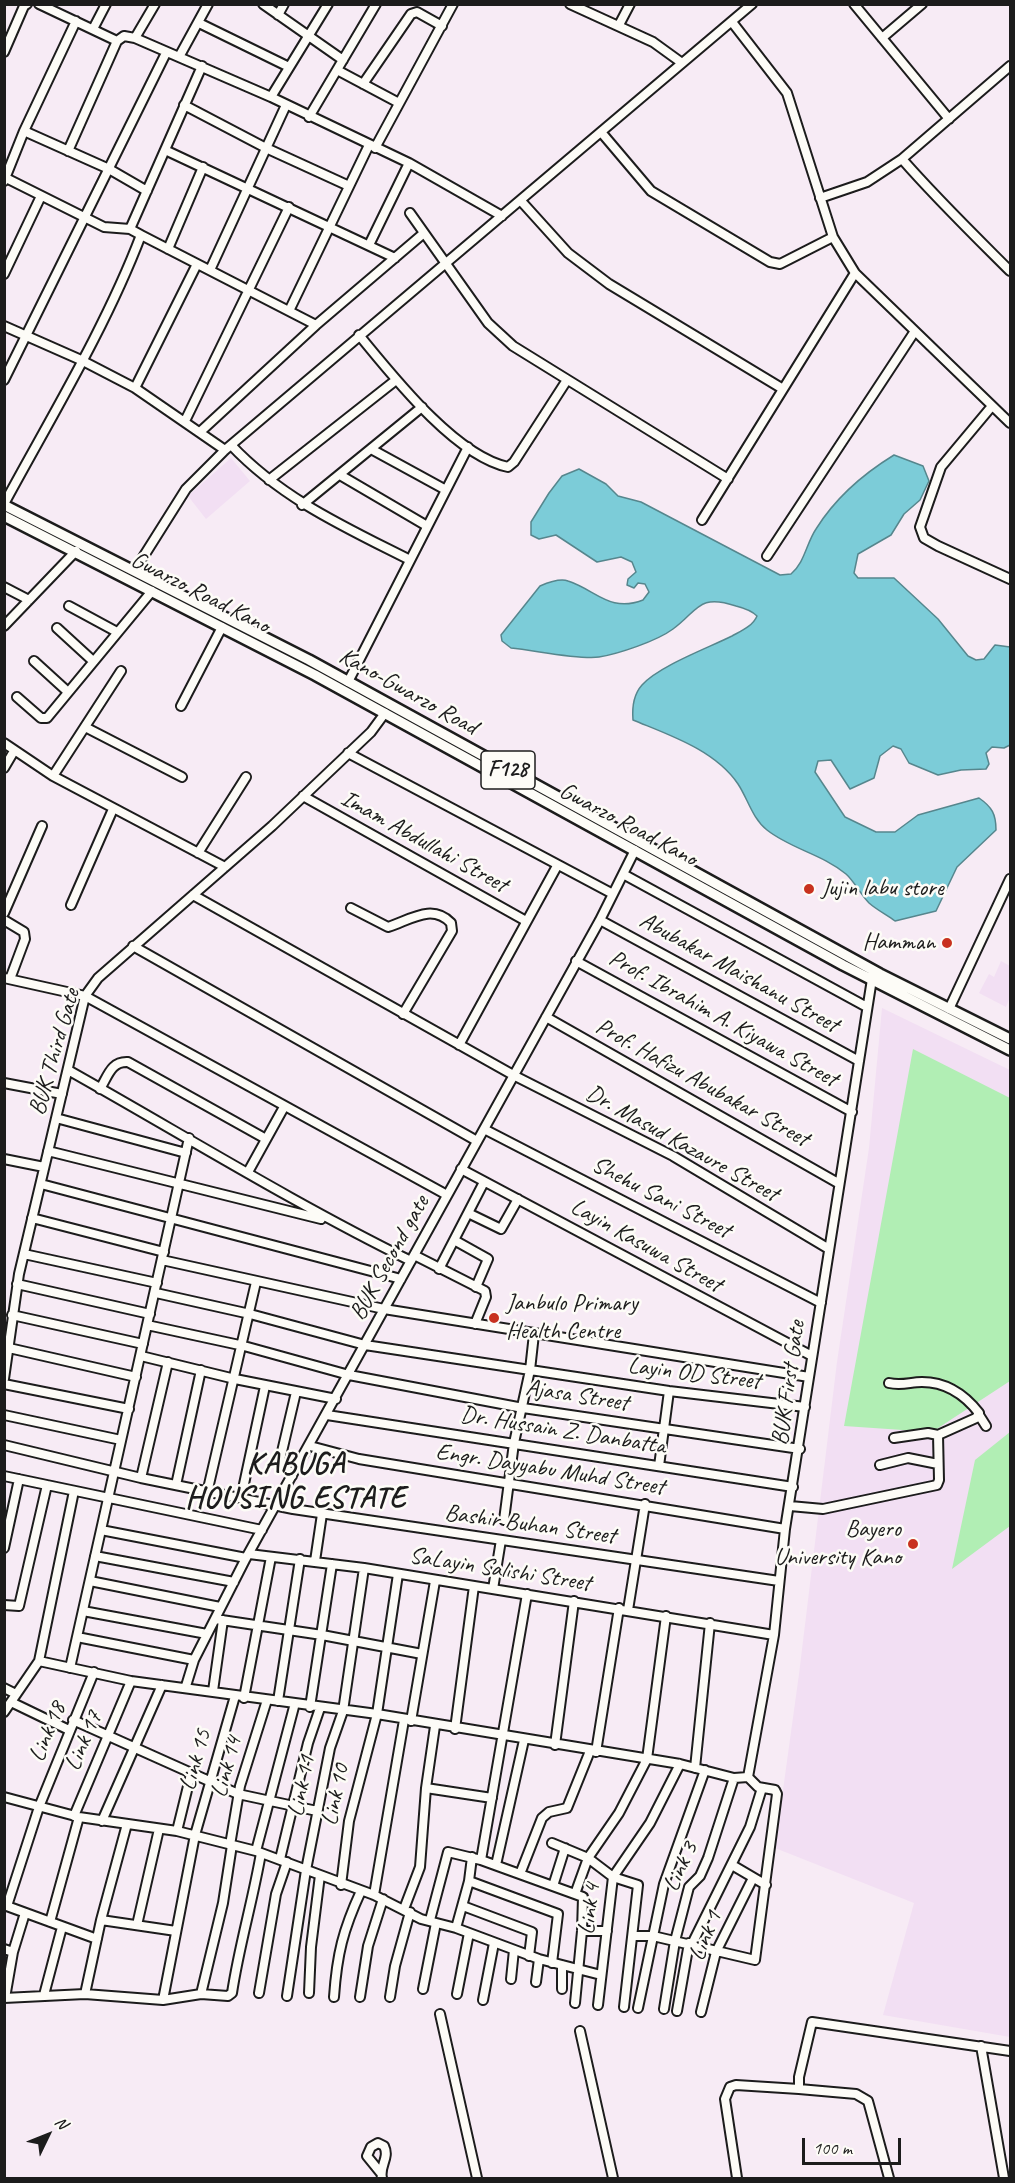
<!DOCTYPE html>
<style>
body{margin:0}
#map{position:relative;width:1015px;height:2183px;overflow:hidden;background:#f7ebf5;font-family:Caveat,sans-serif}
canvas{display:block}
.frame{position:absolute;inset:0;border:6px solid #1c1c1c;pointer-events:none}
.north{position:absolute;left:18px;top:2105px;width:60px;height:60px;-webkit-text-stroke:4px #fdfcf7;paint-order:stroke;rotate:47deg;font-size:16px;font-weight:700;line-height:24px;text-align:center;color:#1c1c1c}
.north::after{content:'';display:block;margin:auto;width:21px;height:27px;background:#1c1c1c;clip-path:polygon(50% 0,100% 100%,50% 72%,0 100%)}
.scale{position:absolute;left:802px;top:2138px;width:99px;height:27px;box-sizing:border-box;border:3px solid #1c1c1c;border-top:0;padding-left:8px;font-size:18px;line-height:21px;white-space:nowrap;color:#1c1c1c;-webkit-text-stroke:4px #fdfcf7;paint-order:stroke}
</style>
<div id="map">
<canvas width="1015" height="2183"></canvas>
<div class="frame"></div>
<div class="north">N</div>
<div class="scale">100 m</div>
</div>
<script>
const ctx = document.querySelector('canvas').getContext('2d');
ctx.lineJoin = 'round';
function fill(path, color) {
  ctx.fillStyle = color;
  ctx.fill(path, 'evenodd');
}
function strokePath(path, color, width, dash) {
  ctx.strokeStyle = color;
  ctx.lineWidth = width;
  ctx.lineCap = dash ? 'butt' : 'round';
  ctx.setLineDash(dash || []);
  ctx.stroke(path);
}
function label(font, color, halo, rows, align = 'center') {
  ctx.font = font + ' Caveat,sans-serif';
  ctx.lineWidth = 5;
  ctx.setLineDash([]);
  ctx.textBaseline = 'middle';
  ctx.strokeStyle = halo;
  ctx.fillStyle = color;
  for (const [text, x, y, turn = 0] of rows) {
    ctx.save();
    ctx.translate(x, y);
    ctx.rotate((+turn || 0) * Math.PI / 180);
    ctx.textAlign = isNaN(turn) ? turn : align;
    if (halo) ctx.strokeText(text, 0, 0);
    ctx.fillText(text, 0, 0);
    ctx.restore();
  }
}
const built = new Path2D(`
 M231 458 250 481 206 519 188 496Z
 M1001 961 1010 966V997L1006 1007 979 993 989 974 994 977Z
 M882 1008 1010 1070V2037L883 2015 914 1903 775 1848 799 1674 837 1362 869 1148Z`);
const green = new Path2D(`
 M913 1049 1010 1098V1381L932 1432 844 1426Z
 M1010 1432V1526L952 1569 975 1460Z`);
const water = new Path2D(`
 M894 455 923 466 929 481 920 500 904 514 891 535 858 554 854 573 858 578H894L938 619 968 656 976 660 984 659 995 645 1010 647V745L1004 748 992 747 986 753 989 764 986 769 961 770 938 775 909 763 901 749 893 746 880 756 874 778 850 789 831 760 818 761 815 772 845 817 876 832H895L918 815 979 798C992 807 996 814 996 830L957 867 936 911 895 921C887 915 877 910 869 903 860 894 855 882 846 874 822 854 791 849 767 830 752 818 748 799 738 784 715 750 669 735 633 720 632 708 633 695 642 685 659 666 708 648 732 636 741 631 753 626 757 616 751 610 744 608 736 606 698 593 698 611 673 629 657 641 618 654 599 657 578 660 534 650 511 648L502 641 501 635 540 586C547 583 560 578 568 581 596 590 610 613 643 600L649 592 645 584 638 583 634 588 627 585 628 579 636 572 632 562 621 557 597 562 556 535 539 539 531 535V522L549 493 562 476 579 469 606 484 618 496 641 502 780 575 791 574C805 562 806 544 816 529 836 497 863 474 894 455Z`);
const minor = new Path2D(`
 M39 4 117 41 124 36 135 38 271 97 409 163 502 216
 M263 4 343 60
 M570 4 653 42 682 63
 M854 4 949 119
 M278 15 284 4
 M732 22 787 93 833 237 855 273 1010 423
 M199 23 289 67
 M619 25 630 4
 M93 29 106 4
 M135 38 155 4
 M882 38 922 4
 M4 52 24 6 27 4
 M179 57 208 4
 M337 70 399 103
 M363 84 411 14 417 12 442 26
 M271 97 328 4
 M184 105 266 148 349 186
 M309 117 376 4
 M24 131 109 169 147 191
 M601 132 651 191 770 262 780 264 833 237
 M375 148 453 4
 M165 150 395 258
 M68 151 117 41
 M902 159C936 198 973 234 1010 271
 M4 177 104 227 130 229 141 235C106 327 51 417 4 504
 M4 181 24 131 76 21
 M820 198 867 182 902 159 1010 66
 M521 201 568 253 609 284 783 389
 M410 213 488 323 513 346 728 479
 M130 229 202 66
 M141 235 316 325
 M369 245 409 163
 M168 249 203 167
 M210 270 286 105
 M4 274 41 196
 M289 311 369 145
 M4 326 81 360 135 388 225 450
 M359 335C392 375 455 456 508 467L514 462 567 380
 M4 380 166 53
 M135 388 197 264
 M992 406 941 467 920 527 924 538 938 546 1010 579
 M185 421 289 207
 M200 432 316 325 424 233
 M231 445C282 499 345 527 410 560
 M371 449 446 490
 M340 475 427 526
 M269 480 396 380
 M302 505 422 407
 M702 520 855 273
 M767 556 915 331
 M135 570 186 489 225 450 752 4
 M4 587 29 600
 M69 606 117 632
 M4 626 76 551
 M57 628 93 661
 M34 661 68 692
 M348 682 468 447
 M17 697 41 718H47L152 591
 M181 706 222 627
 M85 727 182 777
 M4 743 53 776 225 867
 M348 753 613 894
 M4 768 14 751
 M53 776 121 671
 M303 796 526 921
 M198 853 246 777
 M623 874 865 1006
 M193 895 515 1076 673 1156 829 1249
 M71 905 113 809
 M351 908 388 927C410 920 432 903 451 923L452 931 403 1014
 M4 913 42 826
 M4 920 24 932 25 939 10 979
 M600 920 859 1061
 M133 946 477 1141
 M576 961 852 1112
 M4 978 85 996 447 1195
 M949 1009 1010 879
 M546 1017 838 1183
 M459 1045 557 866
 M68 1070C182 1134 293 1203 411 1261
 M4 1083 62 1094
 M100 1089C108 1076 111 1061 128 1062L266 1139
 M56 1118 186 1153
 M484 1129 821 1303
 M48 1151 321 1219
 M4 1159 44 1167
 M461 1169 812 1356
 M248 1172 284 1107
 M41 1184 401 1279
 M468 1213 501 1229 518 1199
 M32 1218 164 1252
 M454 1240 488 1259 476 1287
 M24 1254 157 1283
 M414 1255 485 1291 486 1297 475 1324
 M162 1260 384 1309 809 1377
 M439 1269 484 1182
 M17 1284 150 1314
 M156 1293 250 1314 365 1345 669 1391 805 1407
 M12 1315 143 1344
 M147 1325 244 1346 349 1375 523 1408 800 1449
 M9 1348 136 1377
 M141 1356 235 1379 336 1399
 M4 1379 19 1274 85 996 98 978 272 826 371 732 385 713
 M4 1384 129 1409
 M4 1415 121 1440
 M327 1415 793 1487
 M979 1415 986 1426
 M894 1438 928 1433 938 1435
 M4 1445 141 1478 293 1509 779 1581
 M310 1446 359 1459 785 1529
 M880 1465 908 1458 938 1464
 M659 1466 669 1391
 M4 1476 262 1530
 M292 1476 280 1460 296 1392
 M141 1478 168 1362
 M176 1485 201 1370
 M207 1493 256 1282
 M241 1498 265 1386
 M790 1506 823 1509 937 1485 939 1480 938 1435 976 1418 979 1413C965 1395 946 1382 922 1382 910 1382 902 1386 889 1383
 M504 1520 514 1443 530 1370 534 1334
 M101 1530 246 1558
 M4 1548 19 1479
 M249 1554 364 1568 774 1635
 M95 1556 234 1582
 M315 1561 322 1514
 M90 1581 220 1607
 M493 1589 501 1540
 M4 1605 19 1606 47 1485
 M628 1610 645 1504
 M83 1611 207 1634
 M215 1619 322 1635 422 1654
 M77 1637 194 1660
 M39 1661 131 1681 377 1714 680 1764 734 1778 748 1777 774 1635 785 1529 872 979
 M70 1668 189 1138
 M186 1686 194 1660 246 1558 600 920 635 850
 M4 1688 16 1694
 M213 1691 223 1620
 M244 1698 271 1557
 M278 1701 300 1559
 M11 1702 69 1730
 M310 1707 332 1564
 M4 1712 39 1661 74 1491
 M73 1720 238 1794 317 1811
 M411 1721 435 1581
 M455 1729 474 1586
 M555 1745 574 1601
 M596 1752 619 1608
 M695 1768 710 1623
 M426 1788 492 1798
 M4 1797 79 1817 177 1831 256 1851 374 1895 421 1919 456 1928 539 1959 601 1975
 M74 1816 131 1681
 M102 1821 162 1685
 M177 1831 191 1774
 M552 1843 588 1858 613 1877 638 1885 624 2007
 M230 1845 240 1786 267 1700
 M256 1851 295 1703
 M280 1859 308 1743 320 1708
 M481 1860 527 1594
 M496 1865 524 1740
 M732 1865 766 1885
 M520 1874 542 1818 549 1812 567 1808 590 1751
 M469 1881 558 1914 552 1963
 M341 1885 349 1821 377 1714 398 1574
 M553 1886 565 1848
 M575 1894 588 1858 619 1813 647 1759 666 1616
 M374 1895 404 1720
 M4 1905 97 1939
 M7 1906 39 1807 94 1672
 M463 1906 532 1932 529 1956
 M404 1909 420 1867 426 1788 435 1726
 M101 1920 176 1931
 M430 1920 448 1852 481 1860 583 1897 582 1931 575 2003
 M50 1922 79 1817
 M137 1925 159 1829
 M456 1928 469 1881 472 1857
 M582 1931H607
 M634 1936H653L755 1960 777 1794 775 1790 758 1787 748 1777
 M692 1944 750 1827 762 1788
 M4 1949 13 1952
 M511 1979 514 1950
 M536 1982 539 1959
 M423 1989 436 1923
 M562 1989V1965
 M259 1993 276 1894 287 1862
 M309 1993 311 1947 320 1875
 M85 1994 101 1920 127 1824
 M201 1994 223 1903 232 1845
 M457 1994 469 1933
 M44 1995 62 1927
 M287 1996 306 1870 330 1748 343 1711 364 1568
 M334 1997C337 1954 343 1930 361 1891
 M360 1997 368 1946 383 1899
 M390 1997 395 1966 410 1912
 M4 1998 85 1994 163 2000 201 1994 228 1996 232 1993C239 1946 253 1900 261 1853
 M5 1998 13 1952 25 1913
 M163 2000 195 1835 235 1696
 M483 2000 494 1943
 M598 2005 613 1877 650 1823 680 1764
 M638 2008 664 1884 705 1770
 M664 2009 675 1941 689 1887 700 1876 708 1858 734 1778
 M677 2011 689 1943
 M701 2012 716 1952 753 1878
 M440 2014 477 2178
 M580 2031 613 2178
 M981 2046 1004 2178
 M380 2172 367 2156 371 2147 378 2143 384 2146C390 2158 379 2166 382 2178
 M737 2178 725 2099 730 2087 736 2085 799 2089
 M889 2178 868 2101 856 2094 799 2089V2077L812 2022 1010 2051`);
const major = new Path2D(`
 M4 505 309 660 880 974 1010 1039
 M4 516 315 675 843 965 1010 1050`);
const markers = [
 [809,889,6,"#c8321e"],
 [947,943,6,"#c8321e"],
 [494,1318,6,"#c8321e"],
 [913,1544,6,"#c8321e"]
];
const shields = [
 [508,770,54]
];
const shieldNames = [
 ["F128",508,770]
];
const streetNames = [
 ["Gwarzo Road Kano",200,593,27],
 ["Kano-Gwarzo Road",408,692,29],
 ["Gwarzo Road Kano",628,825,28],
 ["Imam Abdullahi Street",424,842,29],
 ["Abubakar Maishanu Street",739,973,29],
 ["Prof. Ibrahim A. Kiyawa Street",723,1019,29],
 ["BUK Third Gate",55,1052,-74],
 ["Prof. Hafizu Abubakar Street",702,1083,29],
 ["Dr. Masud Kazaure Street",682,1144,29],
 ["Shehu Sani Street",661,1198,27],
 ["Layin Kasuwa Street",646,1246,29],
 ["BUK Second gate",390,1258,-61],
 ["Layin OD Street",694,1374,7],
 ["BUK First Gate",789,1383,-82],
 ["Ajasa Street",577,1396,9],
 ["Dr. Hussain Z. Danbatta",563,1431,9],
 ["Engr. Dayyabu Muhd Street",550,1470,9],
 ["Bashir Buhan Street",530,1525,8],
 ["SaLayin Salishi Street",500,1570,9],
 ["Link 18",48,1732,-68],
 ["Link 17",84,1741,-67],
 ["Link 15",196,1760,-74],
 ["Link 14",227,1767,-75],
 ["Link 11",302,1786,-79],
 ["Link 10",336,1795,-78],
 ["Link 3",681,1867,-65],
 ["Link 4",590,1909,-83],
 ["Link 1",706,1936,-68]
];
const poiNames = [
 ["Jujin labu store",821,889],
 ["Hamman",935,943,"right"],
 ["Janbulo Primary",506,1304],
 ["Health Centre",506,1332],
 ["Bayero",901,1530,"right"],
 ["University Kano",901,1558,"right"]
];
const districtNames = [
 ["KABUGA",296,1465],
 ["HOUSING ESTATE",296,1499]
];
fill(built, '#f2dff3');
fill(green, '#b1eeb4');
fill(water, '#7cccd8');
strokePath(water, '#56868d', 1.5);
strokePath(minor, '#1c1c1c', 12);
strokePath(major, '#1c1c1c', 14);
strokePath(minor, '#fdfcf7', 8);
strokePath(major, '#fdfcf7', 9);
for (const [x, y, r, color] of markers) {
  const dot = new Path2D();
  dot.arc(x, y, r, 0, 2 * Math.PI);
  ctx.fillStyle = color;
  ctx.fill(dot);
  strokePath(dot, '#fdfcf7', 2);
}
for (const [x, y, w] of shields) {
  const box = new Path2D();
  box.roundRect(x - w / 2, y - 19, w, 38, 4.5);
  ctx.fillStyle = '#fdfcf7';
  ctx.fill(box);
  strokePath(box, '#1c1c1c', 1.5);
}
label('bold 22px', '#1c1c1c', null, shieldNames);
label('24px', '#1c1c1c', '#fdfcf7', streetNames);
label('24px', '#1c1c1c', '#fdfcf7', poiNames, 'left');
ctx.letterSpacing = '1.5px';
label('bold 30px', '#1c1c1c', '#fdfcf7', districtNames);
ctx.letterSpacing = '0px';
</script>
